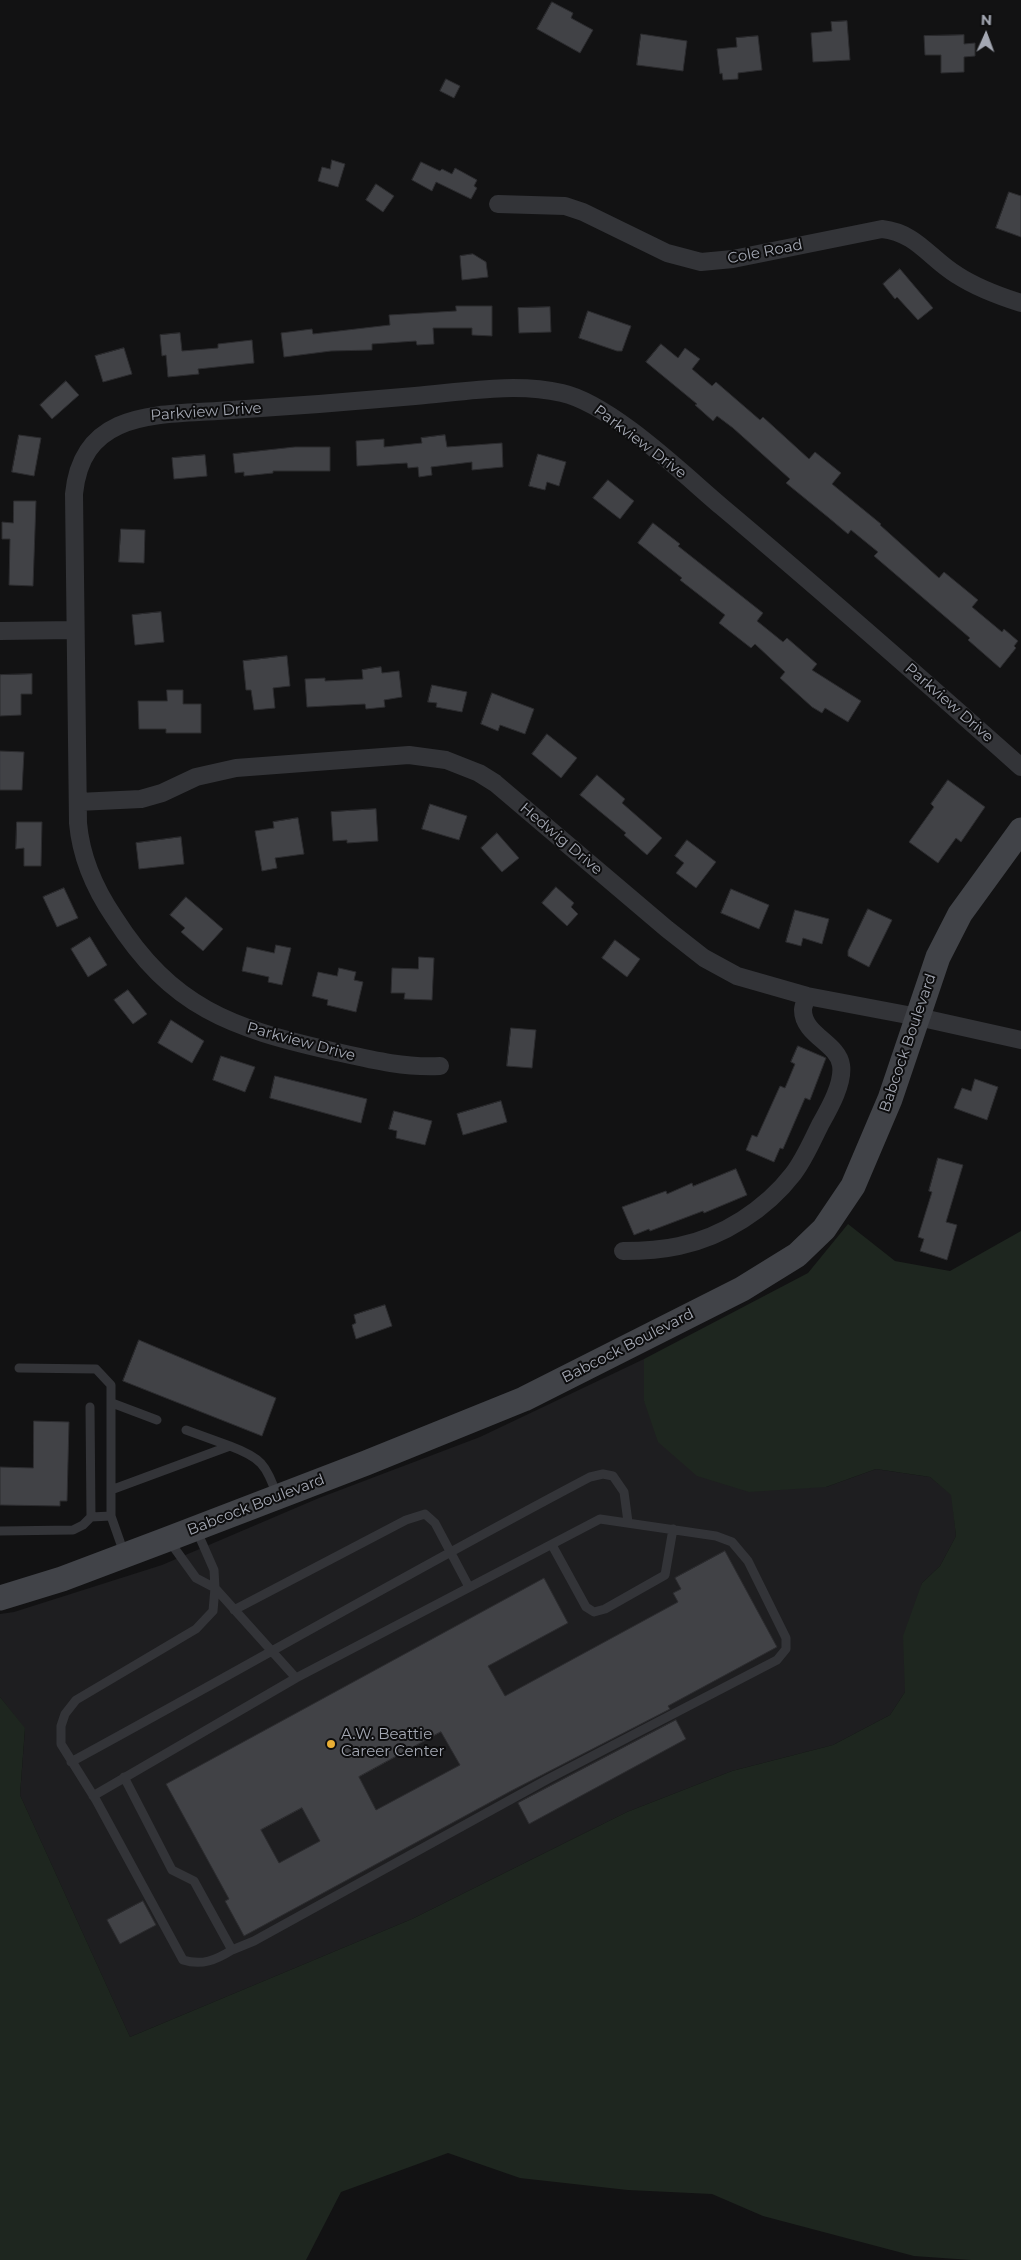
<!DOCTYPE html>
<style>
body{margin:0}
#map{position:relative;width:1021px;height:2260px;overflow:hidden;background:#121213;font-family:Montserrat,sans-serif}
canvas{display:block}
.north{position:absolute;left:961px;top:10px;width:50px;height:50px;-webkit-text-stroke:4px #0d0d0e;paint-order:stroke;rotate:2deg;font-size:14px;font-weight:700;line-height:20px;text-align:center;color:#a4a8b3}
.north::after{content:'';display:block;margin:auto;width:18px;height:22px;background:#a4a8b3;clip-path:polygon(50% 0,100% 100%,50% 72%,0 100%)}
</style>
<div id="map">
<canvas width="1021" height="2260"></canvas>
<div class="north">N</div>
</div>
<script>
const ctx = document.querySelector('canvas').getContext('2d');
ctx.lineJoin = 'round';
function fill(path, color) {
  ctx.fillStyle = color;
  ctx.fill(path, 'evenodd');
}
function strokePath(path, color, width, dash) {
  ctx.strokeStyle = color;
  ctx.lineWidth = width;
  ctx.lineCap = dash ? 'butt' : 'round';
  ctx.setLineDash(dash || []);
  ctx.stroke(path);
}
function label(font, color, halo, rows, align = 'center') {
  ctx.font = font + ' Montserrat,sans-serif';
  ctx.lineWidth = 4;
  ctx.setLineDash([]);
  ctx.textBaseline = 'middle';
  ctx.strokeStyle = halo;
  ctx.fillStyle = color;
  for (const [text, x, y, turn = 0] of rows) {
    ctx.save();
    ctx.translate(x, y);
    ctx.rotate((+turn || 0) * Math.PI / 180);
    ctx.textAlign = isNaN(turn) ? turn : align;
    if (halo) ctx.strokeText(text, 0, 0);
    ctx.fillText(text, 0, 0);
    ctx.restore();
  }
}
const built = new Path2D(`
 M644 1359V1401L826 1487 876 1469 930 1477 952 1495 956 1536 940 1566 922 1583 905 1668V1692L890 1715 833 1745 732 1771 627 1812 412 1919 130 2037 20 1795 25 1729 0 1697V1614L14 1612 162 1565 319 1498 480 1437Z`);
const green = new Path2D(`
 M848 1224 895 1261 950 1271 1021 1231V2260H971L914 2256 763 2216 712 2194 628 2190 520 2178 448 2153 341 2192 306 2260H0V1697L25 1728 20 1795 130 2037 412 1919 627 1812 732 1771 833 1745 890 1715 905 1692 903 1636 922 1583 940 1566 956 1536 951 1495 930 1477 876 1469 826 1487 749 1492 697 1476 658 1442 644 1401V1359L808 1273Z`);
const building = new Path2D(`
 M552 2 573 13 571 18 593 30 580 53 537 29Z
 M847 21 850 60 813 62 811 33 832 31 831 22Z
 M641 34 687 41 683 71 637 65Z
 M964 35V44L975 43V56L964 57V72L941 73V55H925L924 36Z
 M758 36 762 70 738 73V79L723 80 722 73 720 74 717 49 737 47 736 38Z
 M446 79 460 86 454 98 440 91Z
 M332 160 345 164 338 187 318 181 322 167 330 169Z
 M421 162 440 171 442 169 452 174 455 168 477 180 474 186 477 188 471 199 436 182 432 191 412 180Z
 M376 184 394 196 383 212 366 200Z
 M1009 192 1021 196V237L996 228Z
 M473 254 486 262 488 277 462 280 460 256Z
 M900 269 933 308 918 320 897 297 895 299 883 284Z
 M456 306H492V336L472 335V328H433L434 344 417 345 416 341 372 344V350L331 351 284 357 281 333 312 329 313 334 390 325 389 315 456 311Z
 M550 307 551 332 519 333 518 308Z
 M588 311 631 326 622 351H617L579 338Z
 M180 333 182 351 218 348V344L252 340 254 363 198 369 199 374 168 377 166 355 162 356 160 335Z
 M661 344 678 358 685 348 700 359 692 369 712 386 716 382 760 420 763 417 809 459 815 452 841 473 832 484 881 524 880 525 939 578 944 572 978 600 972 607 1002 632 1004 629 1018 641 1014 646 1016 648 1000 668 968 640 970 638 874 556 878 552 851 530 848 534 829 518 786 483 790 479 733 428 717 416 713 421 695 405 697 404 646 362Z
 M124 348 132 374 103 382 95 356Z
 M66 381 79 395 52 419 40 405Z
 M19 435 41 438 34 476 12 472Z
 M445 435 447 447 502 443 503 467 472 470V462L431 467 432 475 419 477 418 467 408 468 407 463 357 466 356 441 384 439V447L422 443 421 438Z
 M295 447H330V471H273V473L244 476V472L235 473 233 454Z
 M538 454 566 462 559 486 547 482 545 490 529 486Z
 M205 455 207 476 174 479 172 458Z
 M608 480 634 501 620 519 593 498Z
 M14 501H36L33 586 9 585 10 539H2V522L13 523Z
 M653 523 680 544 678 546 763 613 757 621 783 642 787 638 817 664 812 670 861 701 848 722 825 708 822 713 812 707 780 678 785 672 755 644 751 648 719 623 725 615 680 580 682 578 638 543Z
 M121 529 145 530 144 563 119 562Z
 M161 612 164 642 135 645 132 615Z
 M287 656 290 686 273 688 275 708 254 710 251 690H246L243 661Z
 M381 667 382 673 399 671 402 697 384 700 385 707 366 709 365 704 307 707 305 679 325 678V681L363 679 362 670Z
 M32 674V694H21V715L0 716V675Z
 M432 685 467 692 462 712 436 707 437 703 428 702Z
 M167 690H183V704H201V733H166V729H139L138 701H167Z
 M492 693 534 709 525 734 500 725 498 731 481 724Z
 M547 734 577 758 561 778 532 754Z
 M0 751 24 752 22 790H0Z
 M597 775 625 799 622 803 662 838 647 855 624 835 626 833 580 795Z
 M948 780 985 807 961 842 956 838 938 863 909 842 934 807 931 804Z
 M430 804 467 816 459 840 422 829Z
 M376 809 378 841 347 843V840L333 841 331 812Z
 M298 818 304 854 275 858 277 868 262 871 255 831 274 828 273 822Z
 M17 822H42L41 866H24V848L16 849Z
 M497 833 519 858 502 872 481 848Z
 M181 837 184 864 139 869 136 843Z
 M687 840 716 862 696 888 676 873 684 863 675 856Z
 M556 887 574 903 571 907 578 914 567 926 542 903Z
 M64 888 78 918 57 927 43 897Z
 M731 889 769 905 759 929 721 913Z
 M186 897 223 929 203 951 181 932 185 928 170 915Z
 M868 909 892 920 869 967 848 956V951Z
 M795 910 829 919 822 944 803 938 801 946 786 942Z
 M90 937 107 965 88 977 71 949Z
 M615 940 640 959 627 977 602 958Z
 M276 945 291 948 282 985 268 982 269 977 242 971 247 947 274 953Z
 M419 957 434 958 432 1000 404 999 405 993H391L392 968 418 969Z
 M339 968 356 972 354 980 363 982 356 1012 327 1005 328 1000 312 996 318 972 337 976Z
 M128 990 147 1014 133 1024 114 1000Z
 M171 1020 204 1041 192 1063 158 1043Z
 M511 1028 536 1030 532 1068 507 1066Z
 M798 1046 826 1058 810 1100 805 1098 783 1149 780 1148 774 1162 746 1150 752 1135 757 1137 780 1086 785 1088 795 1064 791 1062Z
 M221 1056 255 1067 245 1092 213 1080Z
 M275 1076 367 1099 361 1123 270 1098Z
 M975 1079 998 1087 987 1120 954 1108 962 1088 971 1091Z
 M501 1101 507 1122 463 1135 457 1114Z
 M394 1111 432 1121 425 1145 396 1138 397 1131 389 1129Z
 M938 1158 963 1165 946 1222 957 1225 947 1260 920 1251 924 1239 918 1237 932 1192 929 1191Z
 M736 1169 747 1195 704 1213 703 1211 650 1231 649 1229 634 1235 622 1207 666 1191 667 1194 692 1183 693 1186Z
 M385 1305 392 1326 356 1339 352 1325 356 1323 354 1315Z
 M139 1340 276 1398 262 1436 123 1381Z
 M34 1421 69 1422 67 1501H60V1506L0 1505V1467L33 1468Z
 M725 1551 777 1647 668 1706 670 1709 511 1791 244 1936 225 1901 229 1899 166 1784 544 1578 568 1623 488 1666 505 1696 678 1602 673 1593 681 1589 675 1578ZM441 1732 460 1765 376 1810 359 1777ZM302 1808 320 1841 279 1863 261 1830Z
 M676 1720 686 1739 529 1824 518 1803Z
 M143 1901 156 1925 120 1944 107 1920Z`);
const service = new Path2D(`
 M19 1368 96 1369 111 1385V1490
 M112 1403 157 1420
 M90 1407 91 1517
 M186 1430 230 1446
 M0 1531 73 1530 83 1525 91 1517 111 1516
 M170 1542 196 1578 215 1588 214 1570 196 1529
 M552 1545 586 1607 594 1612 605 1609 665 1575 673 1529
 M124 1553 111 1516V1490L230 1446C262 1458 265 1464 277 1495
 M215 1588 296 1678
 M234 1610 406 1520 425 1514 435 1523 469 1587
 M71 1762C244 1668 415 1569 590 1477L603 1474 613 1476 624 1492 628 1522
 M124 1777 172 1870 194 1881 232 1950C216 1960 202 1966 183 1960L96 1800 61 1744V1726L65 1714 76 1700 196 1629 213 1611 215 1588
 M93 1796 296 1678 600 1519 716 1536 732 1542 748 1561 786 1638V1649L777 1660 548 1779 254 1941 232 1950`);
const minor = new Path2D(`
 M498 204 565 206 583 212 667 253 701 262 733 259 882 229C917 233 929 258 957 275 977 288 999 296 1021 303
 M0 631 74 630
 M78 802 141 799 162 793 196 777 236 768 409 755 446 760 479 773 495 783 667 929 704 958 737 976 807 996 918 1017 1021 1040
 M440 1066C403 1068 368 1059 332 1051 231 1028 172 1008 114 917 95 889 81 857 78 823L74 494C82 412 153 415 217 411 283 407 349 402 415 396 462 392 515 382 562 393 611 404 682 473 722 507 823 592 922 679 1021 767
 M623 1251C642 1251 661 1250 679 1246 723 1237 766 1209 793 1174 804 1160 812 1141 820 1125 829 1109 844 1083 841 1065 838 1043 803 1035 803 1010 803 1006 806 1000 807 996`);
const secondary = new Path2D(`
 M0 1598 62 1579 168 1539 366 1463 524 1399 742 1289 797 1255 824 1229 853 1186 890 1099 938 957 960 914 1021 830`);
const markers = [
 [331,1744,5,"#e9ae34"]
];
const streetNames = [
 ["Cole Road",765,252,-11],
 ["Parkview Drive",206,412,-4],
 ["Parkview Drive",640,442,37],
 ["Parkview Drive",949,703,41],
 ["Hedwig Drive",561,839,40],
 ["Parkview Drive",301,1042,15],
 ["Babcock Boulevard",908,1043,-71],
 ["Babcock Boulevard",628,1346,-27],
 ["Babcock Boulevard",256,1505,-21]
];
const poiNames = [
 ["A.W. Beattie",341,1735],
 ["Career Center",341,1752]
];
fill(built, '#1e1e20');
fill(green, '#1e261f');
fill(building, '#414246');
strokePath(building, '#2c2c2f', 1);
strokePath(service, '#333438', 9);
strokePath(minor, '#333438', 18);
strokePath(secondary, '#414348', 25);
for (const [x, y, r, color] of markers) {
  const dot = new Path2D();
  dot.arc(x, y, r, 0, 2 * Math.PI);
  ctx.fillStyle = color;
  ctx.fill(dot);
  strokePath(dot, '#0d0d0e', 2);
}
label('15px', '#a4a8b3', '#0d0d0e', streetNames);
label('15px', '#a4a8b3', '#0d0d0e', poiNames, 'left');
</script>
